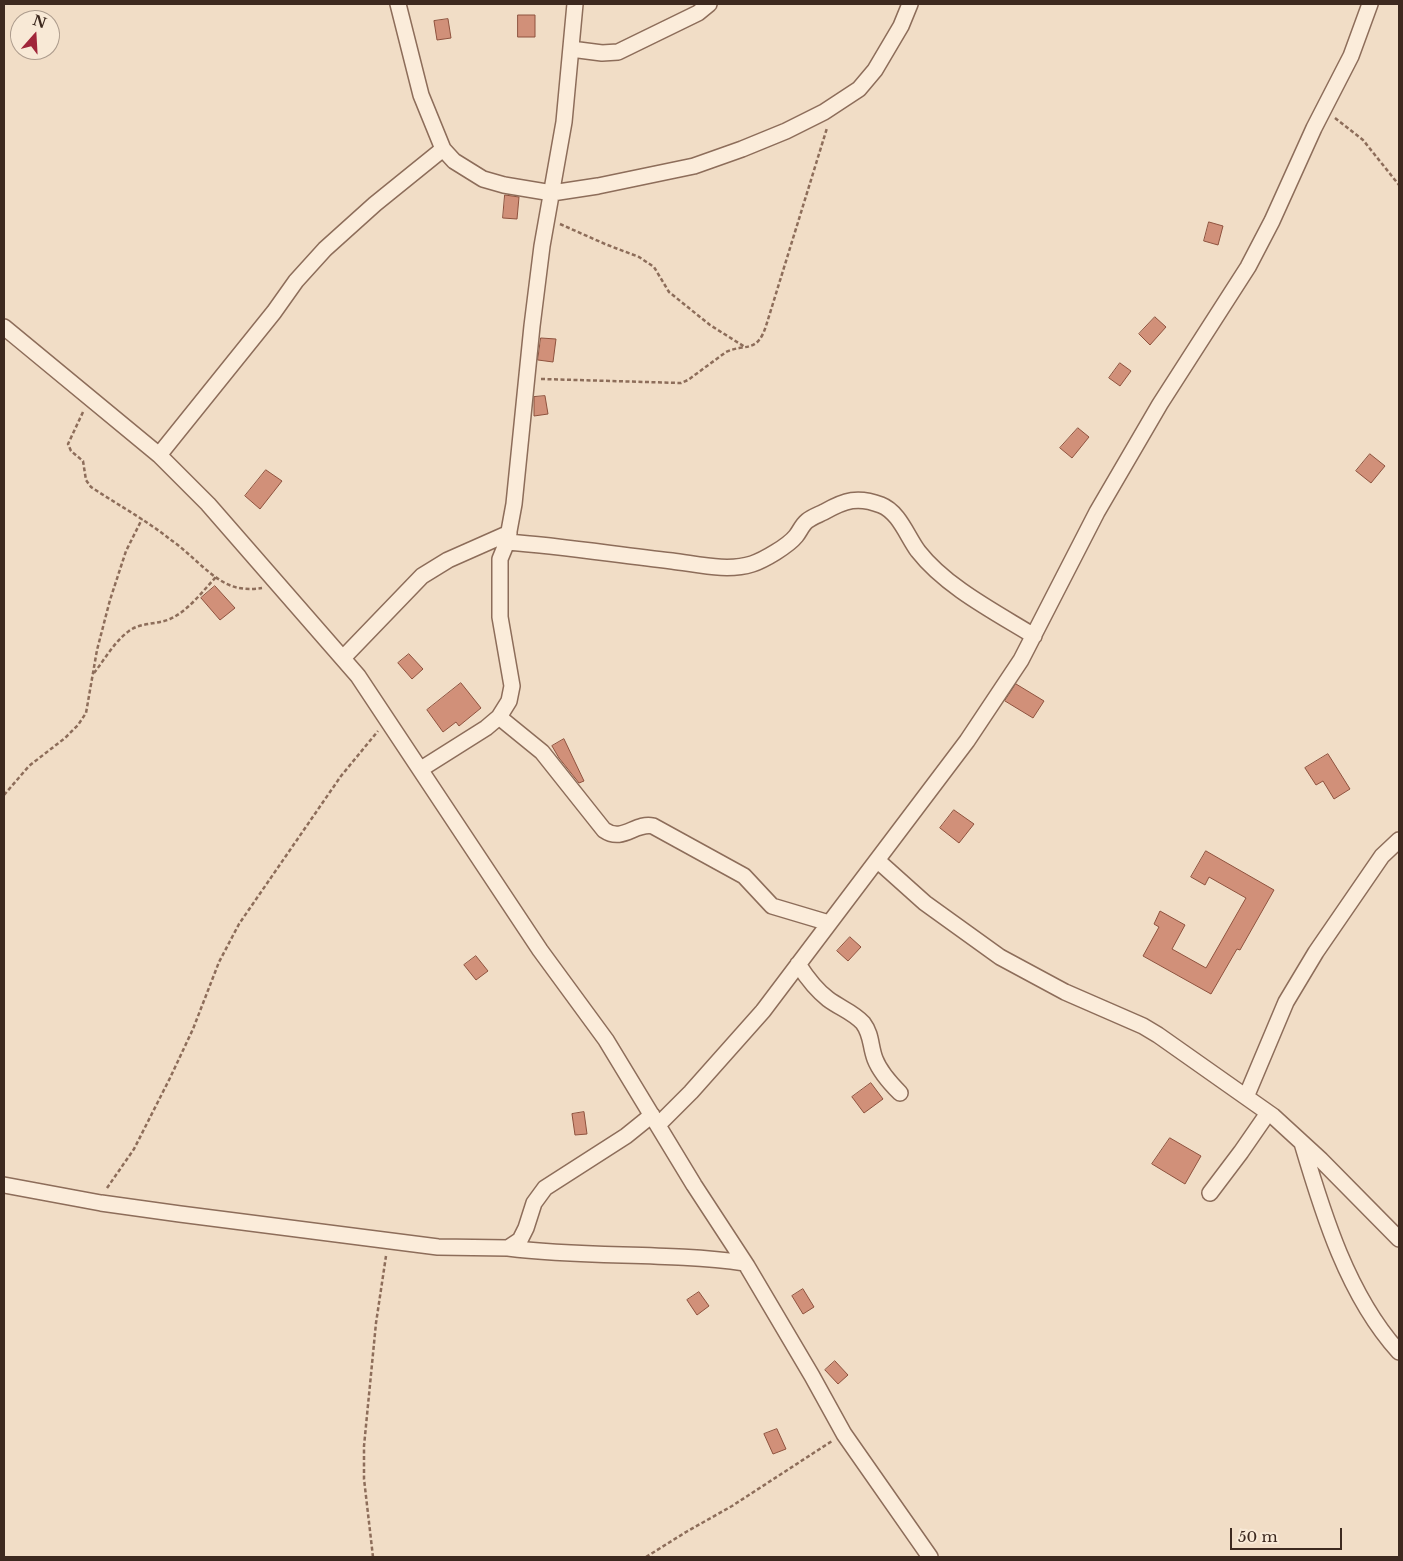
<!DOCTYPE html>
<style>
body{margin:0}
#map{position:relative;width:1403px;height:1561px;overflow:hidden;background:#f1ddc6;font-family:"Libre Baskerville",serif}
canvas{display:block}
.frame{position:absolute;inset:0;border:5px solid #3d291f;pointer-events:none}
.north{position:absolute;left:10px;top:10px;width:50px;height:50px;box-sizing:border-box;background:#f8e9d6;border:1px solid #ad9c8d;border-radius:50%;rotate:19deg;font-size:14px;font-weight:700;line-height:20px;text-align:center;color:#3d291f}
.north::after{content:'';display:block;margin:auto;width:18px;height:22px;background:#a0263a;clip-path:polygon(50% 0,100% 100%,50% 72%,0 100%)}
.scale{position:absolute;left:1230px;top:1528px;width:112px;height:22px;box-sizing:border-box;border:2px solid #3d291f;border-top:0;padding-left:6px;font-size:15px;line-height:18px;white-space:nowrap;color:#3d291f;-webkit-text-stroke:4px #f8e9d6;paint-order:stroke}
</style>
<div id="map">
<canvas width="1403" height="1561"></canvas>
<div class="frame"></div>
<div class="north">N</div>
<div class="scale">50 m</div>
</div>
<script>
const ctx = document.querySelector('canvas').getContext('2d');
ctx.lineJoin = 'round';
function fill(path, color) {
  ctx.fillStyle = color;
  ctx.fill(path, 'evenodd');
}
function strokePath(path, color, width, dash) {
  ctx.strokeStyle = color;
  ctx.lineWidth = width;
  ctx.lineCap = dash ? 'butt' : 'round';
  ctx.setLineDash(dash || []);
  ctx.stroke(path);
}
const building = new Path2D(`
 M518 15H535V37H518Z
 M448 19 451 38 437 40 434 21Z
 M505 195 519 197 517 219 503 218Z
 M1209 222 1223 226 1218 245 1204 241Z
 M1155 317 1166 327 1150 345 1139 334Z
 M541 338 556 339 553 362 538 360Z
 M1120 363 1131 371 1120 386 1109 378Z
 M545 396 548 414 534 416V397Z
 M1078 428 1089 437 1072 458 1060 448Z
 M1370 454 1385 466 1371 483 1356 471Z
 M266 470 282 481 260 509 245 496Z
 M215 586 235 608 220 620 201 598Z
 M409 654 423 669 412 679 398 663Z
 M461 683 481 708 459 726 456 722 443 732 427 710Z
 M1016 684 1044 701 1033 718 1005 701Z
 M564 739 584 781 579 783 559 758 552 746Z
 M1328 754 1350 789 1334 799 1323 781 1316 785 1305 768Z
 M954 810 974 824 959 843 940 828Z
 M1206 851 1274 890 1240 950 1237 949 1211 994 1143 956 1159 927 1154 924 1160 911 1185 925 1172 949 1206 968 1246 898 1209 877 1205 885 1191 877Z
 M850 937 861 947 848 961 837 951Z
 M476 956 488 971 476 980 464 965Z
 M871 1083 883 1099 864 1113 852 1097Z
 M584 1112 587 1134 575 1135 572 1114Z
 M1170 1138 1201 1156 1185 1184 1152 1164Z
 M803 1289 814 1307 803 1314 792 1296Z
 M699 1292 709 1306 697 1315 687 1300Z
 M835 1361 848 1375 838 1384 825 1370Z
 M777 1429 786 1449 773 1454 764 1434Z`);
const path = new Path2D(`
 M1335 118 1363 140 1399 185
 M560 224 605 244 639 257 654 267 669 292 710 325 745 347
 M541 379 681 383 688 380 726 352C745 343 757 354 766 326L827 128
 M83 412 68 444 71 451 83 461 86 480 91 487C118 505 146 520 171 540 190 553 205 572 225 583 236 589 249 590 262 588
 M94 673C105 659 114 642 129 631 141 622 156 625 170 619 188 611 202 592 216 577
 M4 795 29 766 65 738 78 725 86 713 97 650 110 600 126 551 142 519
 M107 1188 134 1149 170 1078 193 1029 219 962 239 924 341 776 378 731
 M373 1557 364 1479V1446L376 1323 386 1256
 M646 1557 686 1532 732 1506 832 1441`);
const minor = new Path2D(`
 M398 4 421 95 443 149 454 161 483 179 504 185 552 193 598 186 694 166 742 149 786 131 824 112 859 89 875 70 901 26 910 4
 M571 49 602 53 618 52 698 13 709 4
 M4 327 159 455 208 504 358 676 540 950 606 1040 694 1185 747 1266 812 1376 844 1434 930 1557
 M159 455 274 312 296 281 325 249 375 204 443 149
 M507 542C562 546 617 555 672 561 697 564 727 572 752 564 764 560 788 546 796 536 800 531 802 525 807 521 812 517 818 515 824 512 845 500 858 496 881 505 899 512 907 536 918 551 946 587 995 612 1034 636
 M343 658 422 576 448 560 509 533
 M499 717 542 752 604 830C623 843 635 822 653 826L744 876 772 906 829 923
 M421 769 486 728 499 717 509 701 512 686 500 617V559L507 542 514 504 532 326 542 246 564 122 575 4
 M877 860 925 903 1000 957 1065 992 1143 1026 1158 1035 1246 1097 1273 1116 1321 1160 1399 1239
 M798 964C807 978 815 989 828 999 840 1008 853 1012 863 1023 872 1035 870 1046 875 1059 880 1072 890 1083 900 1093
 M1246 1097 1286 1002 1316 952 1382 856 1399 840
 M658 1125 691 1092 763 1011 967 741 1021 660 1097 512 1160 404 1248 267 1272 221 1314 128 1351 56 1370 4
 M1302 1143C1323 1214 1348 1296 1399 1352
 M4 1185 101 1203 180 1214 438 1247 508 1248 520 1240 526 1228 534 1203 545 1188 626 1136 652 1115
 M1210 1193 1241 1152 1268 1113
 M508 1248C586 1258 666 1252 745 1263`);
fill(building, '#d19079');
strokePath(building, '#8e523e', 1);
strokePath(minor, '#8d6d5a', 18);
strokePath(path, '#8d6d5a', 2.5, [4, 2.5]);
strokePath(minor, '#fbecda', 15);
</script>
